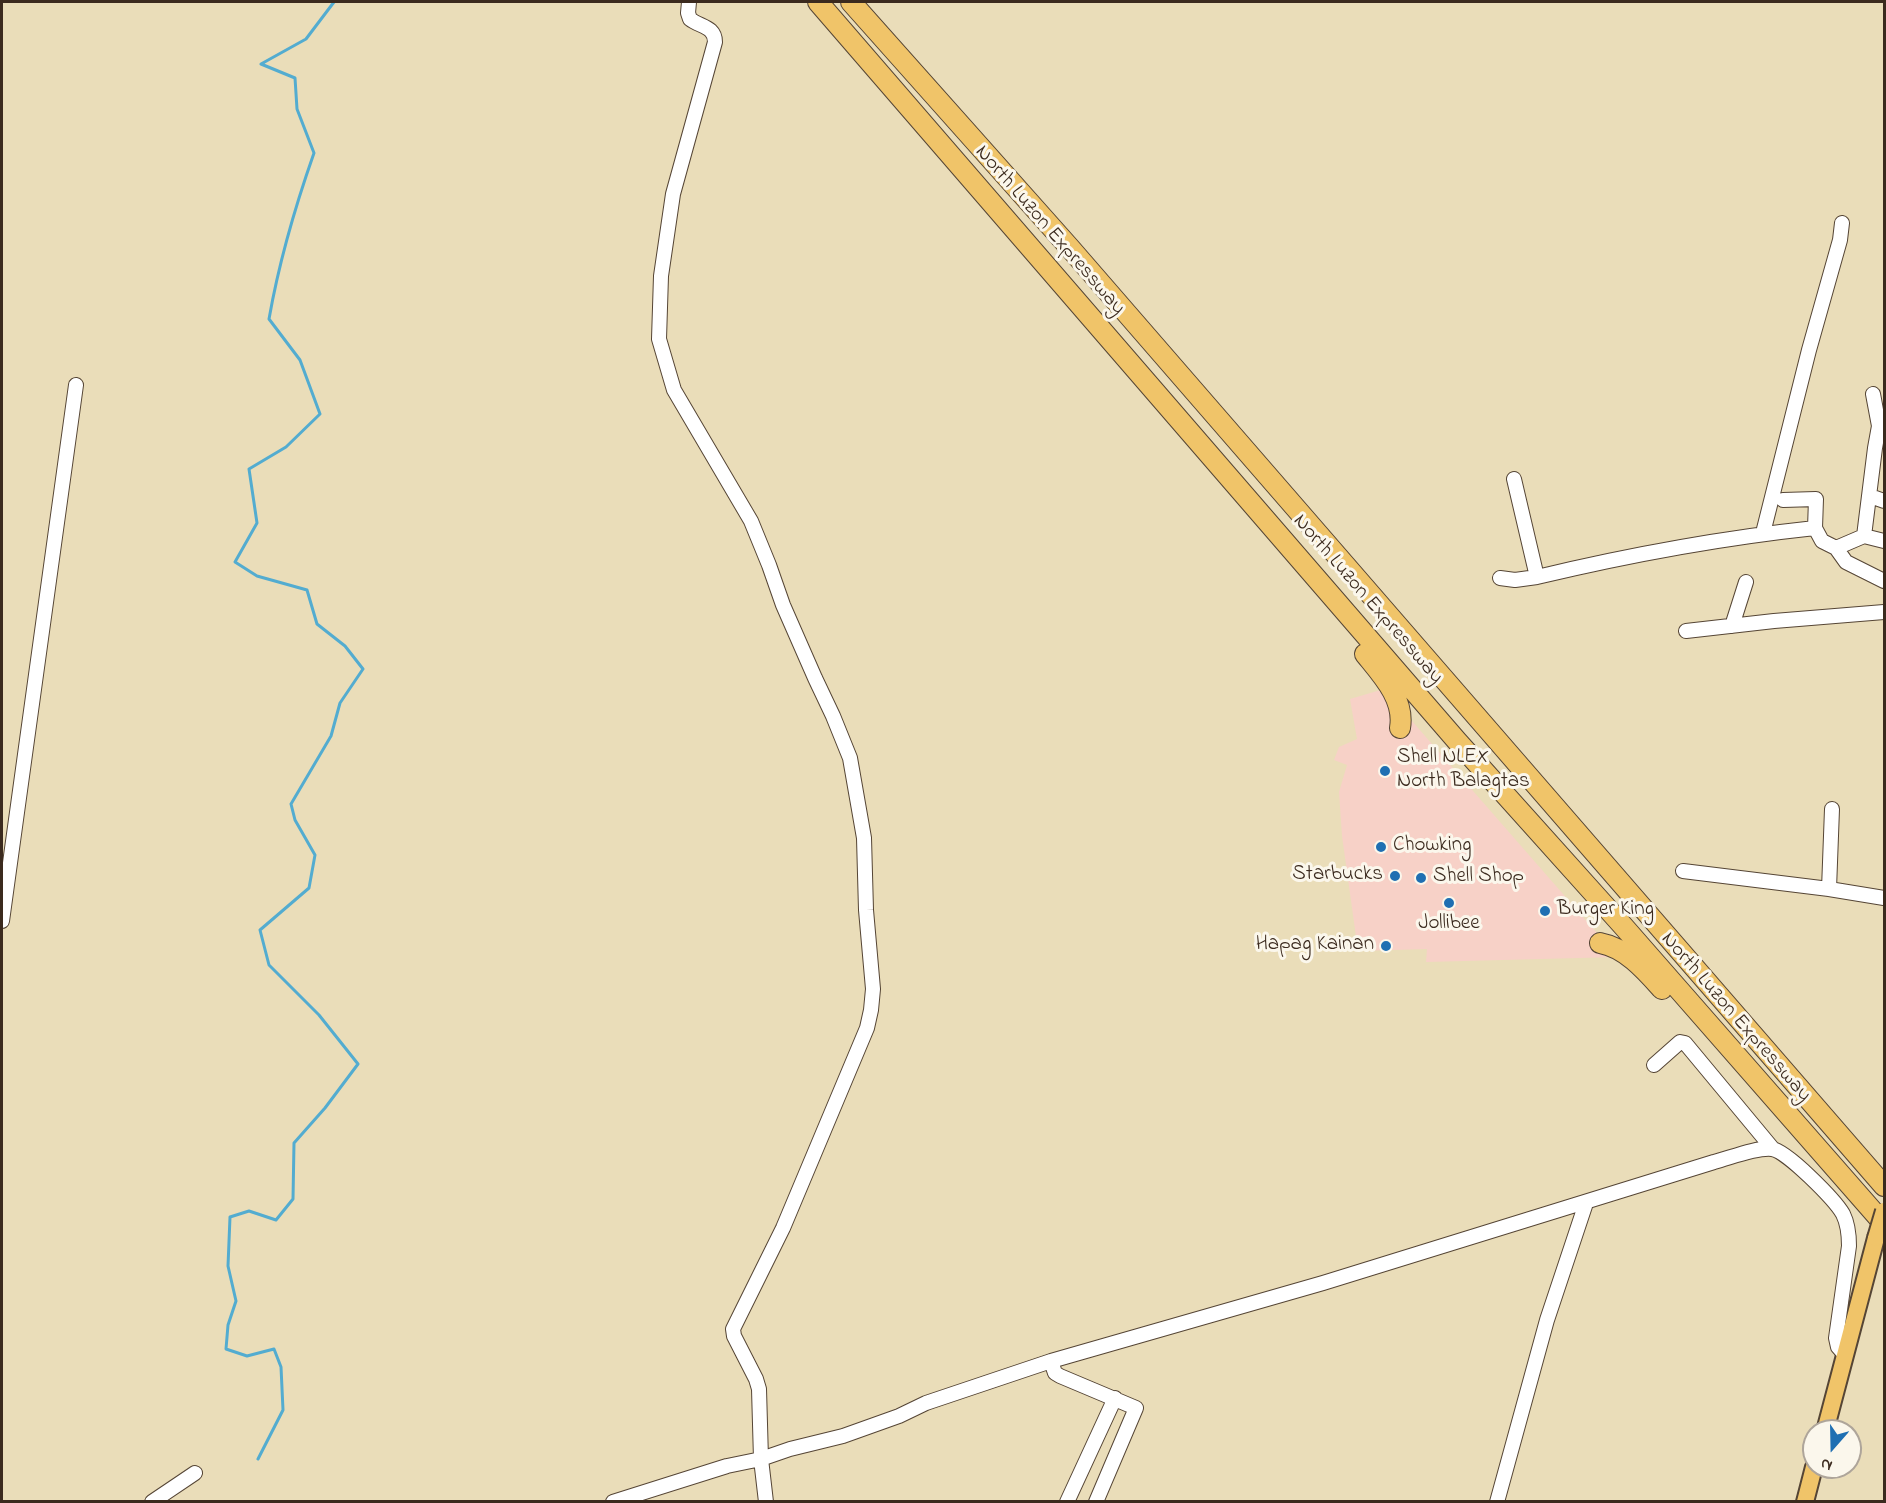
<!DOCTYPE html>
<style>
body{margin:0}
#map{position:relative;width:1886px;height:1503px;overflow:hidden;background:#eaddb9;font-family:"Indie Flower",sans-serif}
canvas{display:block}
.frame{position:absolute;inset:0;border:3px solid #3b2a1e;pointer-events:none}
.north{position:absolute;left:1802px;top:1419px;width:60px;height:60px;box-sizing:border-box;background:#fbf7ec;border:2px solid #aea59a;border-radius:50%;rotate:200deg;font-size:16px;font-weight:700;line-height:24px;text-align:center;color:#3b2a1e}
.north::after{content:'';display:block;margin:auto;width:21px;height:27px;background:#1f6fb2;clip-path:polygon(50% 0,100% 100%,50% 72%,0 100%)}
</style>
<div id="map">
<canvas width="1886" height="1503"></canvas>
<div class="frame"></div>
<div class="north">N</div>
</div>
<script>
const ctx = document.querySelector('canvas').getContext('2d');
ctx.lineJoin = 'round';
function fill(path, color) {
  ctx.fillStyle = color;
  ctx.fill(path, 'evenodd');
}
function strokePath(path, color, width, dash) {
  ctx.strokeStyle = color;
  ctx.lineWidth = width;
  ctx.lineCap = dash ? 'butt' : 'round';
  ctx.setLineDash(dash || []);
  ctx.stroke(path);
}
function label(font, color, halo, rows, align = 'center') {
  ctx.font = font + ' "Indie Flower",sans-serif';
  ctx.lineWidth = 6;
  ctx.setLineDash([]);
  ctx.textBaseline = 'middle';
  ctx.strokeStyle = halo;
  ctx.fillStyle = color;
  for (const [text, x, y, turn = 0] of rows) {
    ctx.save();
    ctx.translate(x, y);
    ctx.rotate((+turn || 0) * Math.PI / 180);
    ctx.textAlign = isNaN(turn) ? turn : align;
    if (halo) ctx.strokeText(text, 0, 0);
    ctx.fillText(text, 0, 0);
    ctx.restore();
  }
}
const built = new Path2D(`
 M1384 689 1618 957 1426 962 1427 949 1358 951 1342 836 1339 792 1347 765 1334 760 1339 747 1357 739 1350 699Z`);
const stream = new Path2D(`
 M258 1459 283 1410 281 1367 274 1349 247 1356 226 1349 228 1325 236 1301 228 1266 230 1217 249 1211 276 1220 293 1199 294 1143 325 1108 358 1064 319 1015 269 965 260 930 309 888 315 855 295 820 291 804 331 736 340 703 363 669 345 646 317 624 307 590 257 576 235 562 257 523 249 469 286 447 320 414 300 360 269 319C279 262 295 207 314 153L297 109 295 78 261 64 306 39 334 2`);
const minor = new Path2D(`
 M689 2 688 13 690 19C700 27 715 26 715 42L673 194 661 276 659 339 674 390 751 521 769 565 783 605 815 678 833 716 850 758 864 838 866 910 873 989 871 1010 867 1028 783 1228 733 1329 734 1336 756 1379 759 1389 761 1459 766 1502
 M1514 479 1537 577
 M1870 496 1884 501
 M1783 500 1816 499 1815 528 1822 541 1836 548 1846 562 1884 581
 M1763 533 1809 350 1840 240 1842 223
 M1864 536 1875 448 1879 426 1873 394
 M1836 548 1864 536 1884 541
 M1500 578 1515 580 1537 577C1629 555 1721 538 1815 528
 M1732 626 1746 582
 M1686 631 1774 621 1884 612
 M1683 871 1829 889 1884 898
 M1829 889 1832 809
 M2 921 76 385
 M1654 1065 1680 1042 1685 1043 1773 1149
 M1051 1361 1055 1373 1060 1376 1136 1408 1096 1502
 M152 1502 195 1473
 M613 1502 727 1466 761 1459 790 1449 843 1436 899 1416 926 1403 1051 1361 1323 1283 1714 1162C1730 1158 1756 1147 1772 1149 1787 1151 1835 1200 1843 1214 1848 1224 1849 1234 1849 1246L1836 1338 1838 1347 1845 1355
 M1067 1502 1115 1398
 M1497 1502 1547 1320 1586 1203`);
const major = new Path2D(`
 M1825 1431 1876 1238
 M1805 1502 1814 1467`);
const highway = new Path2D(`
 M818 2 1457 741 1624 927 1884 1224
 M851 2 1070 248 1884 1186
 M1365 654C1382 675 1405 699 1400 728
 M1600 943C1626 948 1645 970 1662 989`);
const majorBridge = new Path2D(`
 M1876 1238 1884 1211`);
const markers = [
 [1385,771,6,"#1f6fb2"],
 [1381,847,6,"#1f6fb2"],
 [1395,876,6,"#1f6fb2"],
 [1421,878,6,"#1f6fb2"],
 [1449,903,6,"#1f6fb2"],
 [1545,911,6,"#1f6fb2"],
 [1386,946,6,"#1f6fb2"]
];
const streetNames = [
 ["North Luzon Expressway",1049,231,49],
 ["North Luzon Expressway",1367,600,49],
 ["North Luzon Expressway",1735,1018,49]
];
const poiNames = [
 ["Shell NLEX",1397,759],
 ["North Balagtas",1397,783],
 ["Chowking",1393,847],
 ["Starbucks",1383,876,"right"],
 ["Shell Shop",1433,878],
 ["Burger King",1557,911],
 ["Jollibee",1449,925,"center"],
 ["Hapag Kainan",1374,946,"right"]
];
fill(built, '#f7d1c7');
strokePath(stream, '#53acd0', 3);
strokePath(minor, '#554535', 16);
strokePath(major, '#554535', 20);
strokePath(highway, '#554535', 22);
strokePath(minor, '#fff', 14);
strokePath(major, '#f0c469', 16);
strokePath(highway, '#f0c469', 20);
strokePath(majorBridge, '#554535', 20, []);
strokePath(majorBridge, '#f0c469', 16);
for (const [x, y, r, color] of markers) {
  const dot = new Path2D();
  dot.arc(x, y, r, 0, 2 * Math.PI);
  ctx.fillStyle = color;
  ctx.fill(dot);
  strokePath(dot, '#fbf7ec', 2);
}
label('21px', '#3b2a1e', '#fbf7ec', streetNames);
label('21px', '#3b2a1e', '#fbf7ec', poiNames, 'left');
</script>
